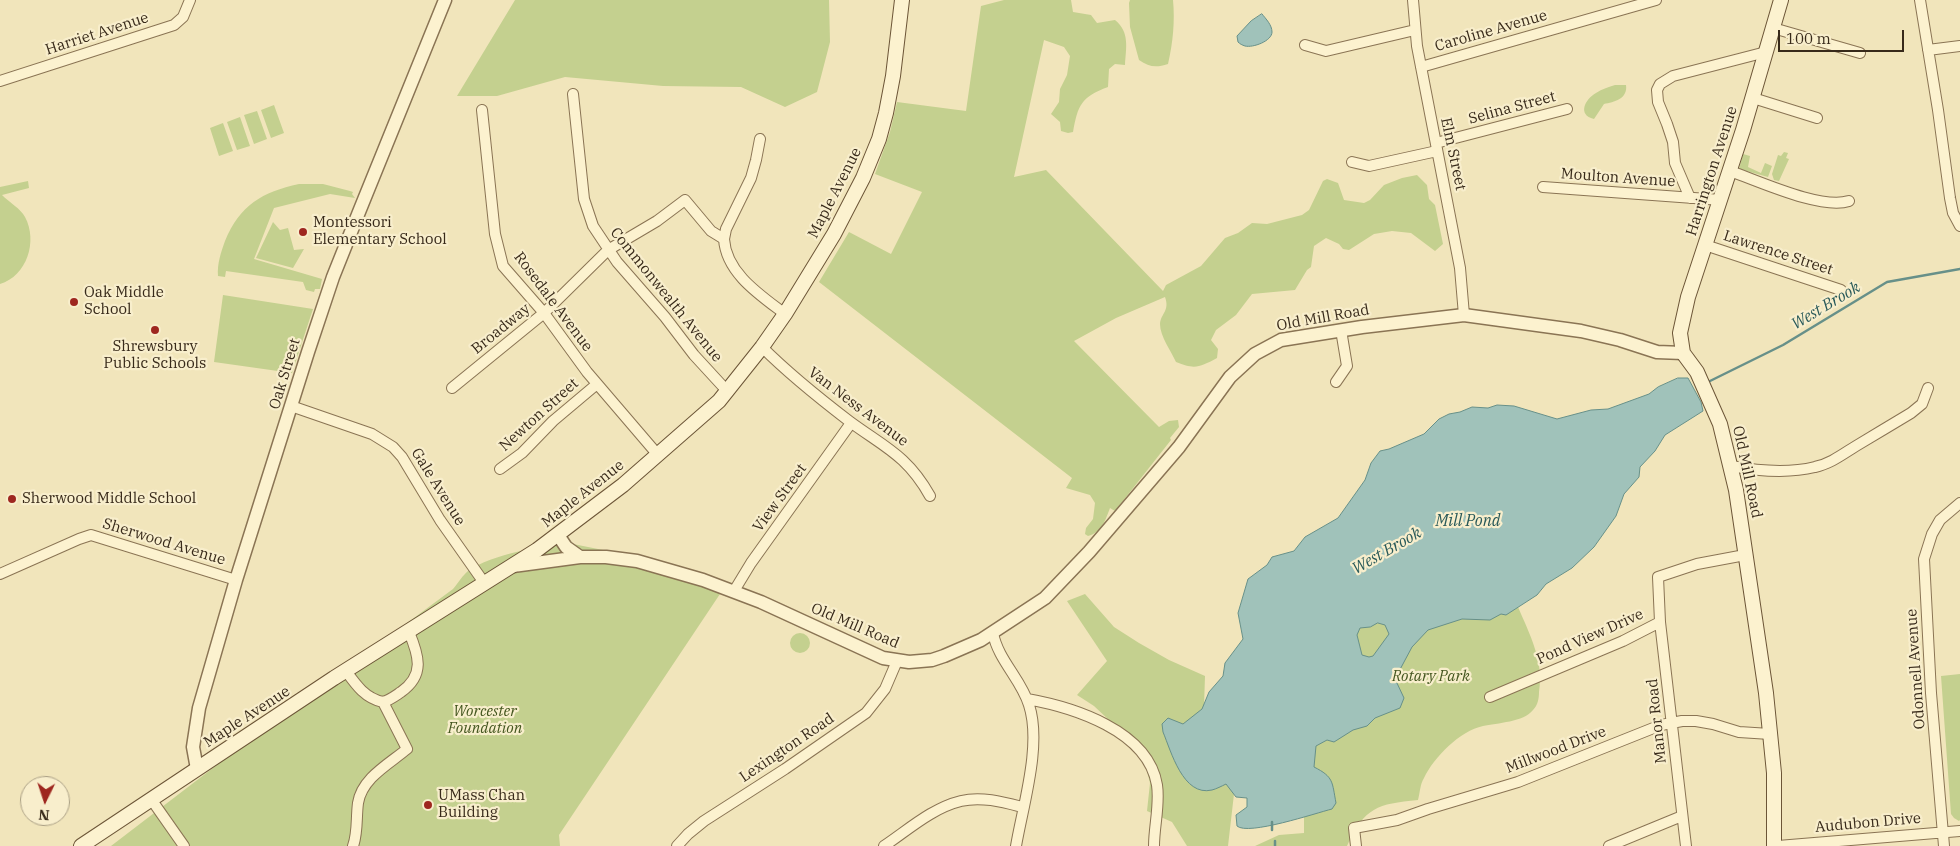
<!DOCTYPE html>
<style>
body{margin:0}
#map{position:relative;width:1960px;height:846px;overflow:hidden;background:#f1e5bb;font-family:"IBM Plex Serif",serif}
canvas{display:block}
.north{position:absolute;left:20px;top:776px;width:50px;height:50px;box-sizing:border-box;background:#f8eecc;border:1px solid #aba085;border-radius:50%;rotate:184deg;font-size:14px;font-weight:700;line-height:20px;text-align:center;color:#382a1a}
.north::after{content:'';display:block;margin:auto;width:18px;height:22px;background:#9e271f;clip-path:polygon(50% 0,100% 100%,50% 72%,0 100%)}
.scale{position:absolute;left:1778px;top:30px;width:126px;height:22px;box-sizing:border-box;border:2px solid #382a1a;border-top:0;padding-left:6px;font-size:15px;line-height:18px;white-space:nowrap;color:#382a1a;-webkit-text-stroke:4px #f8eecc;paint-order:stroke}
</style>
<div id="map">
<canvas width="1960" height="846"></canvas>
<div class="north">N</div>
<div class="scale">100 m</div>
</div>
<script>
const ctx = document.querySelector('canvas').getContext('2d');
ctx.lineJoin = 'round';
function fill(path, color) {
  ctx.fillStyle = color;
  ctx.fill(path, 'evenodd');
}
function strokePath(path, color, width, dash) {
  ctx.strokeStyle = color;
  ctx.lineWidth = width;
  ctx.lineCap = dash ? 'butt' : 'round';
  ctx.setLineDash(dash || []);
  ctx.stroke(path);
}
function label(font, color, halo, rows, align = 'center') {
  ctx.font = font + ' "IBM Plex Serif",serif';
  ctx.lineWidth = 4.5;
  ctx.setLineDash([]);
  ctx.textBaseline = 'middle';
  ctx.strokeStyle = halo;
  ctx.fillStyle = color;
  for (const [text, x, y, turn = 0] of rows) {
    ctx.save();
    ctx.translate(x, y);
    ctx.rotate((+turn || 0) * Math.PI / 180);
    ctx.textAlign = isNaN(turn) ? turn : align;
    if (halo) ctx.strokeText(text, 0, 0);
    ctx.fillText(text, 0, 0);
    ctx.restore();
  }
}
const green = new Path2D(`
 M515 0H829L830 42 817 92 785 107 741 87 663 86 565 77 497 96H457Z
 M1004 0H1071L1073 12 1091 15 1097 23 1115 20C1130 32 1126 48 1125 65L1115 64 1109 69 1108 87C1081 97 1078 105 1073 132L1068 133 1061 131 1060 122 1051 114 1059 102 1060 89 1067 75 1070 56 1064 47 1044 40 1014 177 1046 170 1163 291 1166 285 1201 266 1225 238 1238 233 1252 223 1267 224 1302 215 1309 210 1323 181 1327 179 1338 183 1344 200 1364 203 1370 200 1384 185 1402 178 1417 175 1427 185 1429 199 1435 205 1443 244 1435 251 1411 233 1392 231 1374 234 1349 250 1343 249 1339 244 1326 238 1314 246 1311 267 1307 270 1295 290 1252 294 1236 315 1216 330 1211 340 1218 349 1217 358C1200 367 1195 370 1176 362 1171 351 1160 336 1160 324 1161 313 1170 311 1165 297L1116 318 1074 341 1159 427 1169 421 1178 420 1179 427 1170 438 1171 440 1115 511 1110 508C1105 521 1102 532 1088 536L1085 534 1086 528 1093 519 1095 503 1090 495 1066 488 1072 478 819 282 849 232 891 254 922 192 875 174 890 132 897 102 966 111 981 6Z
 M1130 0H1173C1175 21 1173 43 1168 64 1156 68 1149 67 1139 60L1130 27 1129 3Z
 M1615 85H1626C1628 99 1614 102 1604 104L1594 119C1577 115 1585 99 1596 93 1602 89 1609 87 1615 85Z
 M274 105 284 133 271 138 261 110Z
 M257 111 267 139 254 144 244 115Z
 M240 117 250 146 237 150 227 122Z
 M223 123 233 151 219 156 210 128Z
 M1784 152 1788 153 1786 158 1789 159 1779 181 1774 180 1772 174 1778 155 1781 156Z
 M1743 154 1750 156 1748 167 1761 173 1765 163 1772 166 1768 177 1739 169Z
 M28 181 29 188 2 195C9 202 21 209 25 217 38 241 27 276 0 284V187Z
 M299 184H323L350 191 353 192 352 194 355 198 330 194 274 208 254 259 322 279 320 289H315L314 292 306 290 303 282 226 271 225 277 218 276C217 264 221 252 225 241 240 205 262 192 299 184Z
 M273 222 280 230 288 228 294 250 304 249 293 268 256 258Z
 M223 295 313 309 292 373 214 362Z
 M573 544 648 559 726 585 559 835 560 846H111L256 735 453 589C458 583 463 575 468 571 492 554 544 545 573 544Z
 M1085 594 1114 627 1139 643 1169 660 1205 676 1202 767 1239 786 1234 794 1228 846H1187L1172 822 1147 811 1150 783 1145 763 1111 722 1094 706 1077 695 1107 661 1067 601Z
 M1518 607C1530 635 1544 661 1539 692 1539 698 1538 705 1533 710 1524 722 1497 723 1483 726 1460 731 1434 757 1424 778 1420 784 1420 793 1418 800 1377 804 1365 807 1347 846H1255L1279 835 1304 833V776L1307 747 1363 658 1349 610Z
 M790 643a10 10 0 1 1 20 0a10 10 0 1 1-20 0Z
 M1960 674V820L1959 821 1954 818 1951 814 1941 676Z`);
const water = new Path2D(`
 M1262 14C1266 19 1272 25 1272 32 1272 41 1253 48 1245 46 1242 45 1240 44 1238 42L1237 36 1251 21Z
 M1678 378H1688L1701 402 1703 411 1665 435 1655 451 1640 467 1639 477 1624 494 1616 516 1594 547 1572 568 1546 584 1537 595 1506 615 1501 614 1490 620 1462 619 1428 630 1412 647 1396 677V681L1404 698 1400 708 1375 718 1367 726 1353 730 1334 742 1327 740 1316 746 1314 767C1334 777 1332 782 1336 803L1332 809C1316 813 1248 836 1237 826L1236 815 1247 807V798L1236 797 1226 784C1222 786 1216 789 1212 790 1183 797 1171 751 1163 732L1162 724 1168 718 1183 724 1202 709 1209 692 1223 676 1225 663 1243 639 1238 613 1248 579 1267 565 1272 557 1294 551 1305 537 1338 518 1365 480 1371 463 1380 451 1389 449 1424 434 1439 419 1449 414 1460 412 1472 407 1488 408 1497 405 1514 406 1557 419 1591 410 1608 409 1649 394 1658 387ZM1378 623 1385 625 1389 634 1373 656 1369 657 1362 655 1357 635 1360 628 1370 627Z`);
const stream = new Path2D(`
 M1710 381 1783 345 1887 282 1960 269
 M1272 822V830
 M1275 841V846`);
const minor = new Path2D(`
 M1413 0 1417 46 1460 268 1464 315
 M1920 0 1938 110 1950 198 1953 213 1960 226
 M1773 28 1860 53
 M1305 45 1326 51 1415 30
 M1928 50 1960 46
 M1421 67 1656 0
 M0 81 174 25 183 17 190 0
 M573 94 584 199 593 226 617 262 665 317 694 355 728 392
 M1753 98 1817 118
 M482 110 495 234 503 266 544 313 587 372 658 455
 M1436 143 1567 109
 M1352 162 1369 166 1437 151
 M1730 171C1759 181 1821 210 1849 201
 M1543 187 1721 200
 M1690 198 1675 163 1673 142 1667 124 1658 102 1657 90 1660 84 1673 76 1766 52
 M724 239 726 229 751 178 756 160 760 139
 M1705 245 1841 290
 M762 347C789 374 819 398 849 421 884 447 907 455 930 496
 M1336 382 1347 366 1341 330
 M452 388 544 313 608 250 657 221 685 200 711 231 724 239C726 273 760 295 785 314
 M291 406 372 434 393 447 402 457 440 520 485 584
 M1731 466C1758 471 1787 474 1815 467 1830 464 1843 454 1856 446 1874 435 1893 424 1911 413L1922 404 1928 388
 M500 469 522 453 553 421 597 384
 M0 574 79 539 91 535 236 580
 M734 591 751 563 851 423
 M1660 622 1686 846
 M993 633C998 660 1021 679 1029 705 1042 745 1023 805 1016 846
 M346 671C356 685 365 698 383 702 390 700 395 696 401 692 425 675 419 656 409 632
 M1490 697 1623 641 1660 622 1658 577 1697 564 1745 555
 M1027 699C1072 707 1148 730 1157 785 1160 805 1154 826 1154 846
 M151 799 184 846
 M353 846C358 832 356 818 358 803 362 778 389 764 407 749L383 702
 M677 846 688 834 704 821 785 769 866 713 885 689 897 661
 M884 846C908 830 932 808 961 801 981 796 1003 802 1022 807
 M1356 846 1354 828 1397 820 1428 809 1518 782 1661 725 1682 721H1696L1713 724 1739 732 1770 734
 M1609 846 1682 816
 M1778 846 1960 831
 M1944 846 1931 693 1924 559 1932 534 1940 520 1960 503`);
const tertiary = new Path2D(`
 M558 535 566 547 580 557
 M513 566 580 557H606L637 561 703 580 761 602 883 658 909 662 932 660 944 656 981 640 1045 598 1089 552 1179 447 1230 377 1255 354 1281 340 1362 327 1464 315 1581 331 1620 340 1657 352 1683 353
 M197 769 193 747 199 708 236 580 308 352 333 277 359 212 445 0`);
const secondary = new Path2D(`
 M81 846 334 678 537 550 623 485 719 401 762 347 785 314 834 234 863 178 879 139 886 113 893 76 902 0
 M1774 846V773L1766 693 1736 490 1720 424 1697 372 1683 353 1680 333 1688 297 1743 130 1781 0`);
const markers = [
 [303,232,5,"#9e271f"],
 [74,302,5,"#9e271f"],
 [155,330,5,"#9e271f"],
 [12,499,5,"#9e271f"],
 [428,805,5,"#9e271f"]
];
const streetNames = [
 ["Caroline Avenue",1491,31,-16],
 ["Harriet Avenue",97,34,-18],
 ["Selina Street",1512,108,-15],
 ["Elm Street",1453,154,78],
 ["Harrington Avenue",1712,171,-72],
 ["Moulton Avenue",1618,178,4],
 ["Maple Avenue",835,193,-63],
 ["Lawrence Street",1778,253,18],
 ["Commonwealth Avenue",666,295,51],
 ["Rosedale Avenue",553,302,53],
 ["Old Mill Road",1323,318,-10],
 ["Broadway",501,329,-39],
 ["Oak Street",285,374,-73],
 ["Van Ness Avenue",858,407,37],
 ["Newton Street",539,415,-42],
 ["Old Mill Road",1747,472,78],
 ["Gale Avenue",438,487,58],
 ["Maple Avenue",583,494,-38],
 ["View Street",780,498,-54],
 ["Sherwood Avenue",164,542,17],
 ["Old Mill Road",855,626,23],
 ["Pond View Drive",1590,637,-24],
 ["Odonnell Avenue",1916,669,-94],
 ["Maple Avenue",247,717,-33],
 ["Manor Road",1657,721,-96],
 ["Lexington Road",787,748,-34],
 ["Millwood Drive",1556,750,-21],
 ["Audubon Drive",1868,823,-5]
];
const poiNames = [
 ["Montessori",313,223],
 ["Elementary School",313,240],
 ["Oak Middle",84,293],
 ["School",84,310],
 ["Shrewsbury",155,347,"center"],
 ["Public Schools",155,364,"center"],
 ["Sherwood Middle School",22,499],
 ["UMass Chan",438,796],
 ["Building",438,813]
];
const parkNames = [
 ["Rotary Park",1431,677],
 ["Worcester",485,712],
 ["Foundation",485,729]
];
const waterNames = [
 ["West Brook",1826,306,-31],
 ["Mill Pond",1468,521],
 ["West Brook",1387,551,-30]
];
fill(green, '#c4d08f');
fill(water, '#a0c2ba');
strokePath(water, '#679089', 1);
strokePath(stream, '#679089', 2.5);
strokePath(minor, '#8a7454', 12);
strokePath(tertiary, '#8a7454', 15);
strokePath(secondary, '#6c5537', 16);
strokePath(minor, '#fcf2cf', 10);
strokePath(tertiary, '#fcf2cf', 12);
strokePath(secondary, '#fcf2cf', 14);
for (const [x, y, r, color] of markers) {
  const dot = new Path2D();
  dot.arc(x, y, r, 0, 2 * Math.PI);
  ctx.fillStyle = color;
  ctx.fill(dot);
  strokePath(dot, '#f8eecc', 2);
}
label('15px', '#382a1a', '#f8eecc', streetNames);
label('15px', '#382a1a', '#f8eecc', poiNames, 'left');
label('italic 15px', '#44561f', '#f8eecc', parkNames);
label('italic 16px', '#285959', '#f8eecc', waterNames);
</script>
